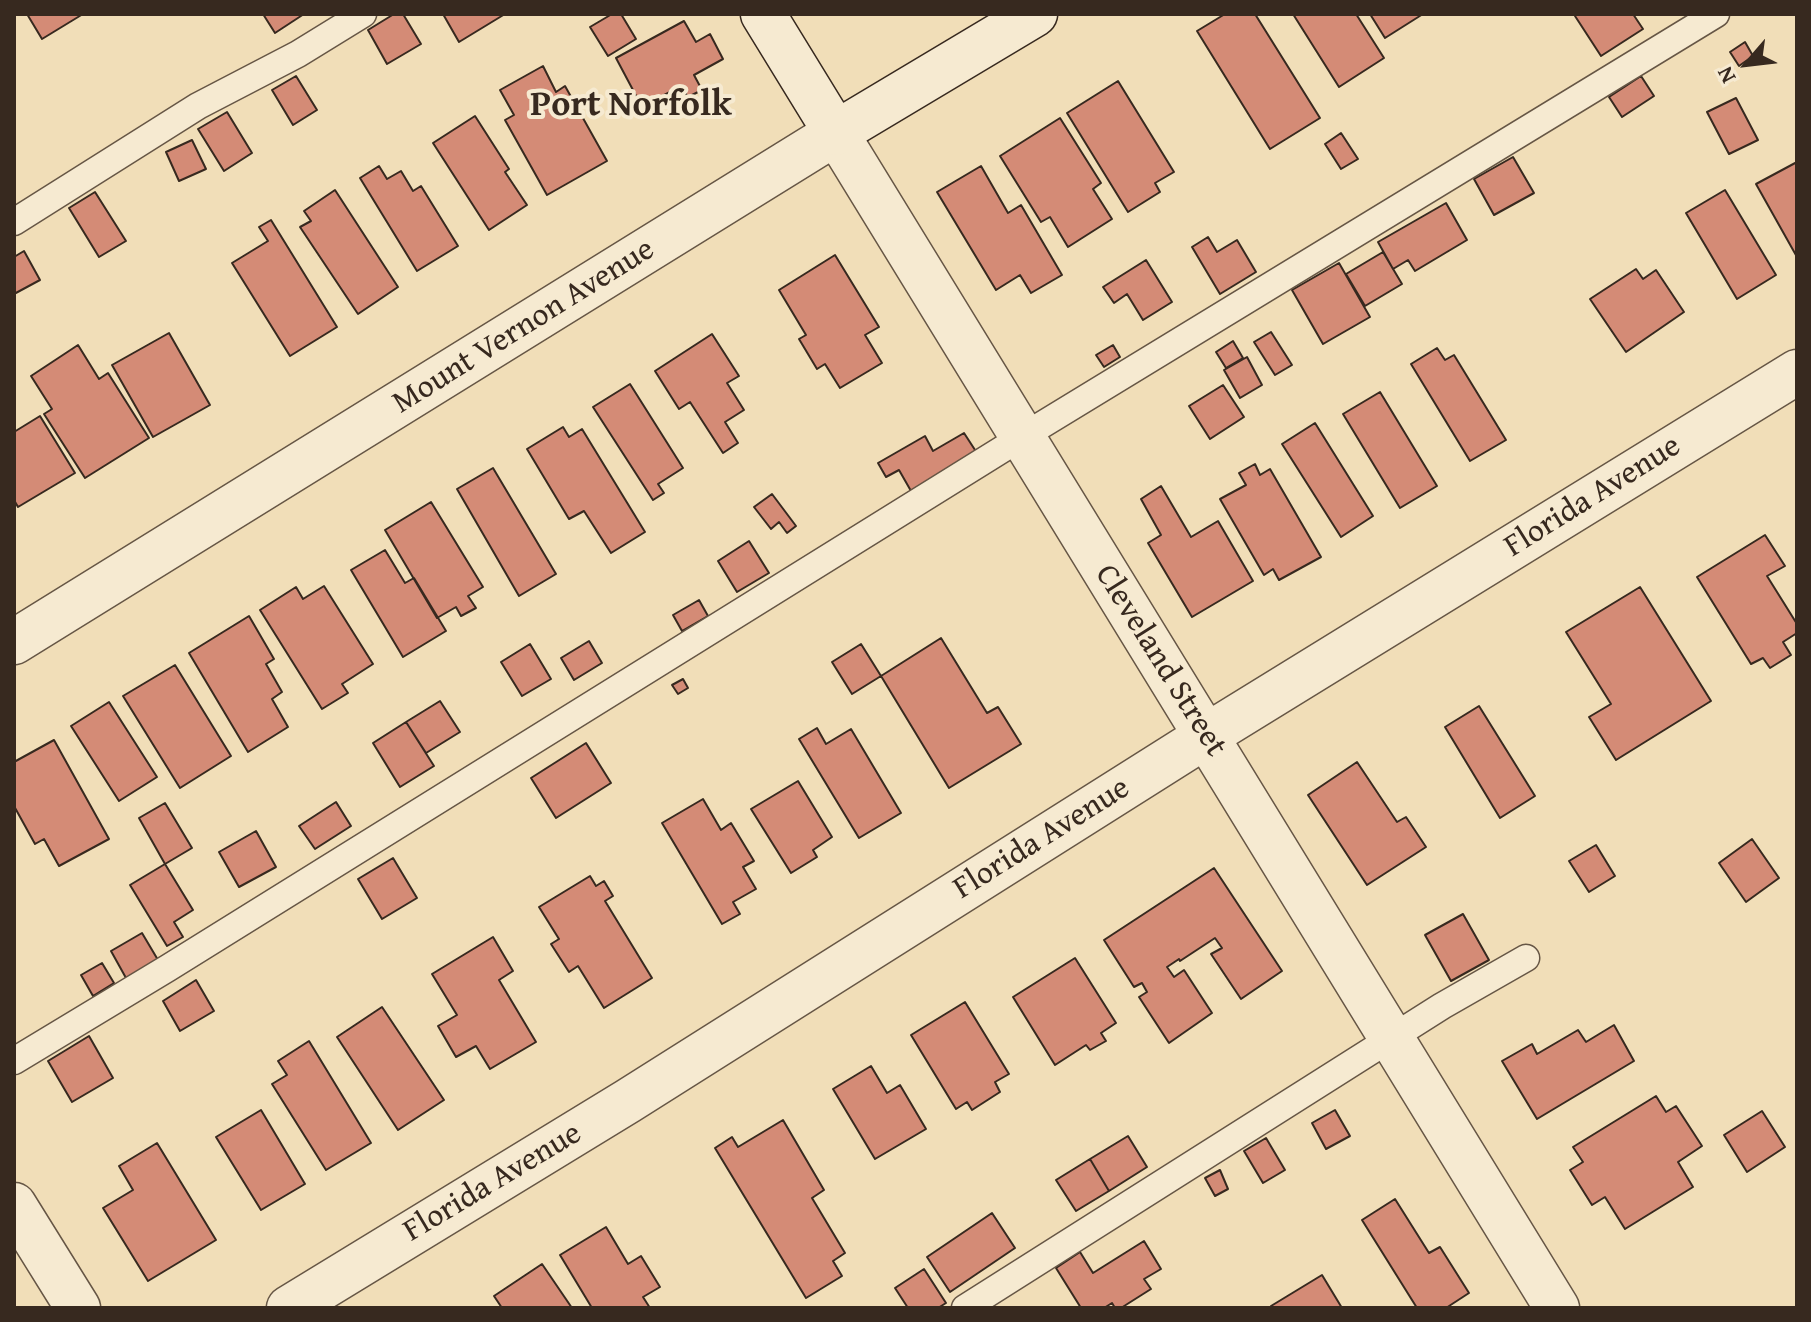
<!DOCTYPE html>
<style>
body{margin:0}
#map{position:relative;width:1811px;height:1322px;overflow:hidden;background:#f1deb8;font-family:"Gentium Book Plus",serif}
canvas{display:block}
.frame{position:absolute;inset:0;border:16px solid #37291f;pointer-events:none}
.north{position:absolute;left:1707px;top:24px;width:80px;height:80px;-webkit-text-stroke:6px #f6ead1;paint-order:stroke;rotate:242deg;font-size:22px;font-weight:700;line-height:32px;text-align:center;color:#37291f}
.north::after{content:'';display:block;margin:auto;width:28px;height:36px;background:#37291f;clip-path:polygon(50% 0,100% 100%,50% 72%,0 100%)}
</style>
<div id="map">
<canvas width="1811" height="1322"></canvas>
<div class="frame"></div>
<div class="north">N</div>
</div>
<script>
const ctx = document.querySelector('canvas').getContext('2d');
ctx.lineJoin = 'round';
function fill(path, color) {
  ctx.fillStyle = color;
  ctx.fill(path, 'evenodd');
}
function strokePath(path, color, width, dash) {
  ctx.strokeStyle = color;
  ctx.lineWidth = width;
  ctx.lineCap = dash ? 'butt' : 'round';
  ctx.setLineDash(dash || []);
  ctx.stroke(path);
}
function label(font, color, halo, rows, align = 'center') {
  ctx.font = font + ' "Gentium Book Plus",serif';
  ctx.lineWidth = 8;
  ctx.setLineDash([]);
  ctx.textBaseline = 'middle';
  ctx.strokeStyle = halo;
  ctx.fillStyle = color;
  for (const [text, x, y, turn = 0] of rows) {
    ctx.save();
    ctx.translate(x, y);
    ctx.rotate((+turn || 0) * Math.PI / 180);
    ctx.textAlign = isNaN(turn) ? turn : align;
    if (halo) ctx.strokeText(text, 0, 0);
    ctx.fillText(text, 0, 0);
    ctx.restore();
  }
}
const building = new Path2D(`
 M27 14H83L42 39Z
 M263 14H304L275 33Z
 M394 14H403L421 44 387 64 368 30Z
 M443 14H505L459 42Z
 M612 14H621L636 39 608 56 590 27Z
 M1225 14H1255L1320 118 1270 149 1197 31Z
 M1293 14H1356L1384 58 1339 87Z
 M1370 14H1423L1385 38Z
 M1578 14H1633L1643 29 1601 56 1575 16Z
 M684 21 696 42 710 34 723 59 694 75 702 90 688 97 681 86 642 107 616 58Z
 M1745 42 1753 56 1739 66 1730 52Z
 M543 66 556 92 565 86 607 161 547 195 505 120 514 115 500 90Z
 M296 76 317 110 293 125 272 90Z
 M1641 76 1654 96 1622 117 1609 97Z
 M1118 81 1174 172 1155 183 1160 192 1128 212 1067 113Z
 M1736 98 1758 140 1729 154 1707 112Z
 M227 112 252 153 224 171 198 129Z
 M475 116 509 169 505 172 527 205 489 230 433 143Z
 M1060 118 1101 183 1093 189 1112 219 1068 247 1050 217 1041 222 1000 156Z
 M1341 133 1358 159 1341 169 1325 144Z
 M192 140 206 169 179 181 166 152Z
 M1513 157 1534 193 1494 215 1474 179Z
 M1797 162V257L1756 184Z
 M379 166 387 179 401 171 413 191 421 186 458 246 417 271 360 178Z
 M981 166 1008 213 1021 205 1062 275 1031 293 1020 275 996 290 937 192Z
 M335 190 398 287 358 314 300 227 311 221 304 211Z
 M1725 190 1776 275 1737 299 1686 213Z
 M95 192 126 241 99 257 69 208Z
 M1446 203 1467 240 1415 271 1408 260 1393 269 1378 242Z
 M271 220 337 327 290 356 232 263 268 241 259 227Z
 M1208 237 1217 252 1237 240 1256 272 1220 294 1192 247Z
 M24 251 40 280 14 294V257Z
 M1383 252 1402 284 1365 306 1346 274Z
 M835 255 879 327 865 335 882 363 840 388 825 364 817 369 799 339 806 335 779 290Z
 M1146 260 1172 302 1143 320 1127 294 1114 303 1103 287Z
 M1339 263 1370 317 1323 344 1292 290Z
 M1636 269 1643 279 1656 270 1684 312 1626 352 1590 299Z
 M1271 332 1292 365 1275 375 1254 342Z
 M169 333 210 405 153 437 112 365Z
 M712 334 739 376 727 383 744 410 725 422 738 443 723 453 690 402 679 409 655 371Z
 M1233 341 1243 358 1226 368 1216 352Z
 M78 345 99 379 108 373 149 438 85 478 44 414 52 409 31 376Z
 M1113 345 1120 357 1104 367 1096 355Z
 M1437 348 1445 360 1454 355 1506 440 1470 461 1411 364Z
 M1247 357 1262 385 1240 398 1224 370Z
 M630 384 683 468 658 484 664 493 653 500 593 407Z
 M1223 385 1244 417 1210 439 1189 406Z
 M1380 392 1437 486 1400 508 1343 414Z
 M40 416 75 473 18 507 14 500V432Z
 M1315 423 1373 516 1341 537 1282 444Z
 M563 427 569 437 582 429 645 532 611 553 584 511 569 519 527 449Z
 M964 433 977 453 911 491 899 470 886 477 878 463 925 436 933 451Z
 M1255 464 1260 475 1270 469 1321 557 1279 580 1273 569 1264 575 1220 499 1246 485 1239 473Z
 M493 468 556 574 519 596 457 489Z
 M1161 486 1191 537 1218 521 1253 581 1192 617 1148 543 1161 535 1141 499Z
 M772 494 796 526 787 533 779 522 771 529 754 507Z
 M431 502 483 587 468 596 476 608 461 616 456 607 437 618 385 530Z
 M1765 535 1785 566 1767 576 1797 624V633L1783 642 1791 655 1770 668 1763 658 1751 664 1697 577Z
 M749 541 769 573 737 592 718 561Z
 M385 550 405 583 414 578 446 631 403 657 351 570Z
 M324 586 373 664 342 684 348 693 322 709 260 610 296 587 303 599Z
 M1640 587 1711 701 1616 760 1589 717 1611 704 1566 632Z
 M699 600 708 616 682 631 673 615Z
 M249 616 274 659 266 664 282 692 272 699 288 727 248 752 189 653Z
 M941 638 987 713 998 707 1021 744 949 788 881 676Z
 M589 641 602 663 574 680 561 658Z
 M530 644 551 679 522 696 501 662Z
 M861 644 881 676 852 694 832 662Z
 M175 665 231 756 180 788 123 696Z
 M683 679 688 688 678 694 672 685Z
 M440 701 460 732 426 753 406 722Z
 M109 702 157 777 119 801 71 726Z
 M1479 706 1535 796 1500 818 1445 727Z
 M406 722 434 766 400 787 373 743Z
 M817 728 826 744 851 729 901 813 859 838 799 739Z
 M54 740 109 839 59 866 44 839 35 844 14 806V762Z
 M586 743 611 783 556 818 531 778Z
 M1357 762 1397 822 1406 817 1426 847 1367 885 1308 795Z
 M798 781 832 837 813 850 817 857 791 873 751 809Z
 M703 799 721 830 731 823 754 861 743 867 756 889 733 902 740 914 722 924 662 823Z
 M336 802 351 826 315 849 299 826Z
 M165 803 192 848 165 864 139 818Z
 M256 831 276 867 239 887 219 852Z
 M1752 839 1779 878 1746 902 1719 863Z
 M1596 845 1615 876 1589 892 1569 861Z
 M393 858 417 898 382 919 358 879Z
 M165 864 193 910 174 922 183 937 167 946 130 885Z
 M1214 868 1282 971 1241 999 1211 954 1222 948 1215 938 1180 961 1179 959 1167 967 1174 977 1184 970 1212 1013 1169 1043 1139 997 1147 992 1142 983 1134 987 1104 940Z
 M590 876 596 886 604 881 613 896 605 901 652 978 604 1008 578 966 569 972 551 944 559 939 539 907Z
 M1463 914 1489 960 1451 981 1425 935Z
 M142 933 158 960 126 978 111 951Z
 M493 937 513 971 499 980 536 1042 490 1069 476 1046 456 1057 438 1026 457 1015 432 974Z
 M1075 958 1116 1023 1101 1033 1106 1041 1090 1050 1086 1045 1055 1065 1013 997Z
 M102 963 114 983 93 996 81 975Z
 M196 980 214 1011 180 1031 163 1001Z
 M965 1002 1009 1074 995 1082 1000 1092 972 1110 967 1102 956 1109 911 1035Z
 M382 1007 444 1100 398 1130 337 1037Z
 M1614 1025 1634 1061 1537 1119 1502 1061 1532 1044 1537 1054 1578 1030 1586 1042Z
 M89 1036 113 1078 72 1102 48 1061Z
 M309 1041 371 1143 326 1170 272 1084 287 1075 278 1061Z
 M871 1066 887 1093 900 1085 926 1129 875 1159 833 1089Z
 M1656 1096 1666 1112 1676 1106 1702 1146 1678 1162 1693 1187 1625 1229 1605 1197 1592 1205 1570 1170 1583 1162 1573 1147Z
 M261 1110 305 1184 261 1210 216 1137Z
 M1335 1110 1350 1136 1326 1149 1312 1123Z
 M1762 1111 1785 1147 1747 1172 1724 1135Z
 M783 1120 824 1190 812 1198 845 1253 833 1261 842 1276 806 1298 715 1148 732 1137 738 1147Z
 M1128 1136 1147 1167 1109 1191 1090 1159Z
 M1266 1138 1285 1170 1263 1183 1244 1151Z
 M157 1143 216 1240 148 1281 103 1208 133 1190 119 1166Z
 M1090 1159 1109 1191 1076 1211 1056 1180Z
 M1220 1170 1228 1189 1215 1196 1205 1178Z
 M1395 1199 1429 1253 1440 1247 1469 1293 1446 1308H1417L1362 1220Z
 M992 1213 1015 1248 950 1292 927 1257Z
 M606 1227 628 1264 641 1256 660 1287 643 1297 650 1308H592L560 1255Z
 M1144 1241 1161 1269 1144 1279 1151 1289 1121 1308H1115L1112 1303 1104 1308H1081L1056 1268 1080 1252 1093 1273Z
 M542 1264 572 1308H502L494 1296Z
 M924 1269 946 1303 938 1308H908L895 1288Z
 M1322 1275 1342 1308H1272L1271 1306Z`);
const lane = new Path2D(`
 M14 222 198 106 298 54 363 14
 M14 1061 168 968 1022 437 1716 14
 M965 1308 1442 1006 1526 958`);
const street = new Path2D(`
 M14 642 836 133 1557 1308
 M14 1205 78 1308
 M289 1308 628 1101 1206 736 1797 372`);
const secondary = new Path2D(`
 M763 14 836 133 1035 14`);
const streetNames = [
 ["Mount Vernon Avenue",524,327,-32],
 ["Florida Avenue",1593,497,-32],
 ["Cleveland Street",1160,661,58],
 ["Florida Avenue",1042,839,-32],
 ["Florida Avenue",493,1183,-31]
];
const quarterNames = [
 ["Port Norfolk",631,106]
];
fill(building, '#d48b76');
strokePath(building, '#37291f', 2);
strokePath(lane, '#665645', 29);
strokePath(street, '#665645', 47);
strokePath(secondary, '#37291f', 47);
strokePath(lane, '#f6ead1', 26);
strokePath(street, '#f6ead1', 44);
strokePath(secondary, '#f6ead1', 44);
label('32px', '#37291f', '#f6ead1', streetNames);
label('bold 36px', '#37291f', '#f6ead1', quarterNames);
</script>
